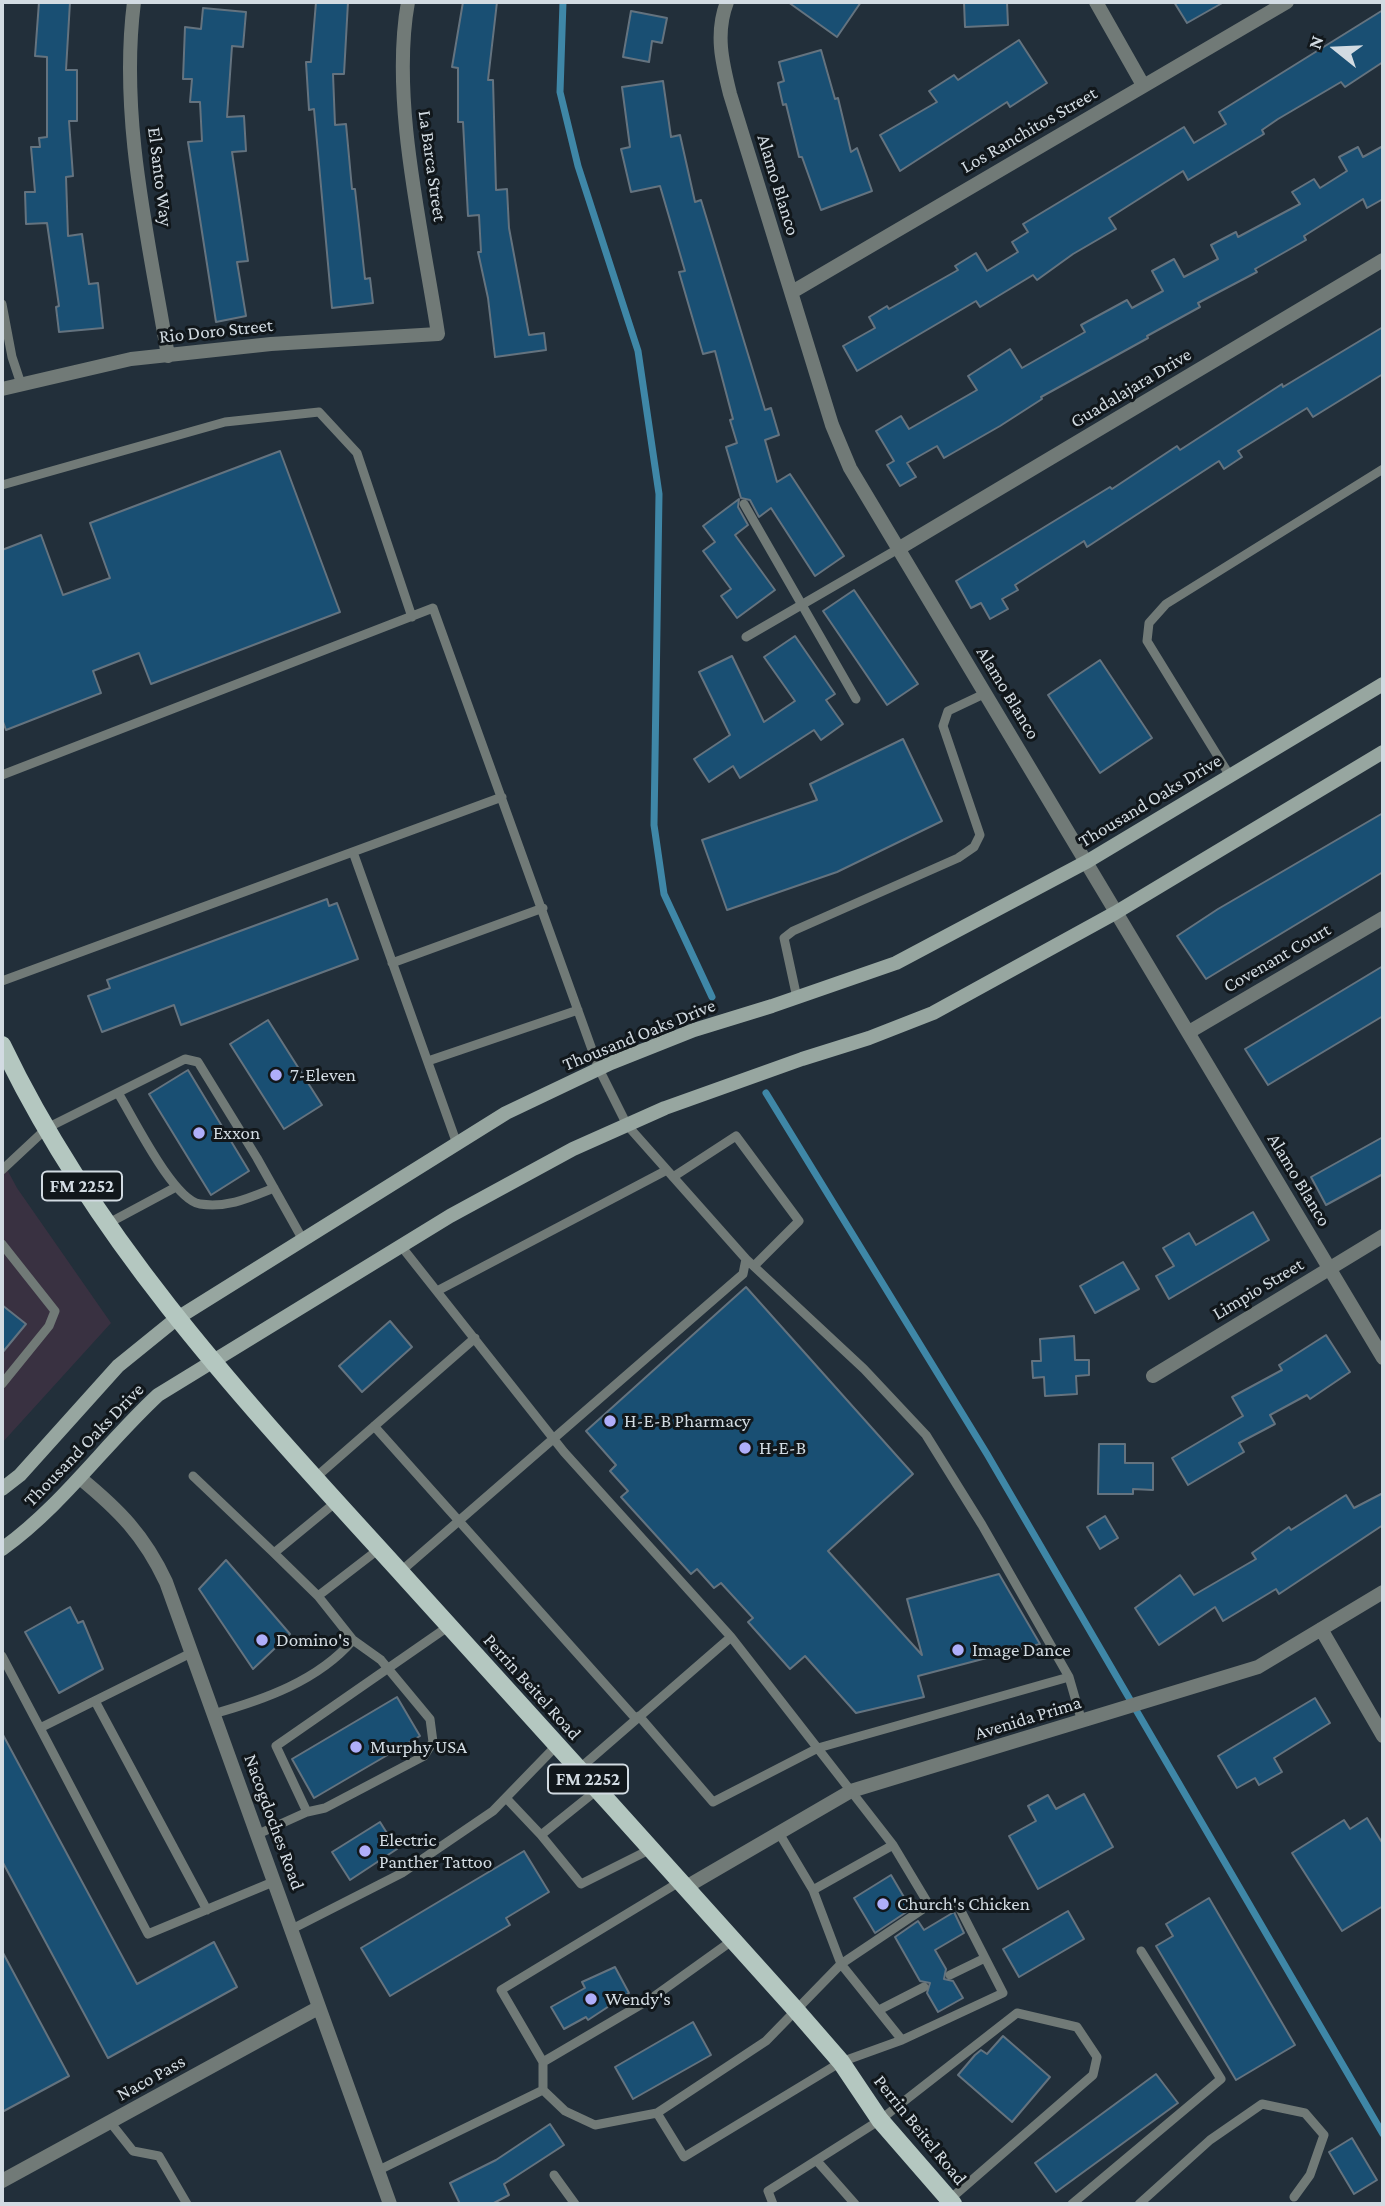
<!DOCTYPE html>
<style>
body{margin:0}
#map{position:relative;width:1385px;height:2206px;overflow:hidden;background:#222f3a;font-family:"Crimson Pro",serif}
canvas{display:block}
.frame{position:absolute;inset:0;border:4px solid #d2dbe2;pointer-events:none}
.north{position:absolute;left:1301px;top:14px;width:70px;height:70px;-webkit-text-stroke:5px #11171b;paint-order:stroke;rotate:288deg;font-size:19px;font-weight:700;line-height:28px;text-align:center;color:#d2dbe2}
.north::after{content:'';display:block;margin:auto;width:24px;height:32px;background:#d2dbe2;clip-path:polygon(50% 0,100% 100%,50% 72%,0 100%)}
</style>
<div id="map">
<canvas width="1385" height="2206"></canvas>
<div class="frame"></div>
<div class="north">N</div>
</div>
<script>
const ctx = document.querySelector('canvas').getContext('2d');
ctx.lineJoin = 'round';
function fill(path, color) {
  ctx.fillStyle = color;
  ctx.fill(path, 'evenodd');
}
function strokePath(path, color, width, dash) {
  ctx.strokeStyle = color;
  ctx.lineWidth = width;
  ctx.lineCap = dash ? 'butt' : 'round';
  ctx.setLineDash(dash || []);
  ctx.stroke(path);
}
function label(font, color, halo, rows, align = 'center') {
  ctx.font = font + ' "Crimson Pro",serif';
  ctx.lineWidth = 6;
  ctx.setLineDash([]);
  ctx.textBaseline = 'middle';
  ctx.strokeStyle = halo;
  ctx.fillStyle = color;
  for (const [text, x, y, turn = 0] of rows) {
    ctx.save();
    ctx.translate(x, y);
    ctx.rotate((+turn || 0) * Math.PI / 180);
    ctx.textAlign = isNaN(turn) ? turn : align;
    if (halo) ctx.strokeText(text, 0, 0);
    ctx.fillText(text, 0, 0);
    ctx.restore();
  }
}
const commercial = new Path2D(`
 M2 1160 17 1188 111 1323 2 1443Z`);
const stream = new Path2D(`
 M563 2 560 92 578 166 638 351 659 494 654 825 664 894 712 997
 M766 1093 987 1454 1383 2134`);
const building = new Path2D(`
 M39 2H70L66 70H77V121H69L73 176 66 177 68 236 82 234 89 284 98 283 103 328 59 332 56 307 59 306 47 223 26 224 25 192H35L31 147H40L39 138 47 137V57L35 56Z
 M316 2H348L344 74H333L335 125 346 124 352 189H355L365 279 370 278 373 303 332 308 314 109 309 110 306 62H311Z
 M463 2H497L488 80H493L496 190 507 189 509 228 529 335 544 333 546 350 495 357 488 298 478 252H481L479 215 468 216 463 122H458V68L452 67Z
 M788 2H861L837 37Z
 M964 2H1007L1008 25 965 27Z
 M1174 2H1224L1187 23Z
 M203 8 246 12 243 47 232 46 227 117 244 116 246 151 232 152 248 261 237 262 246 316 216 322 188 142 202 141 200 102H190L192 79H183L185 27 201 29Z
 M1383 10V62L1345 87 1341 82 1278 119 1262 130 1264 134 1188 180 1183 171 1109 218 1116 229 1073 254 1037 280 1033 275 980 307 976 301 857 371 843 346 875 328 869 317 887 306 889 309 958 270 955 266 976 253 987 271 1018 252 1012 242 1028 232 1023 224 1184 127 1194 143 1226 124 1219 112Z
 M631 11 667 18 662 43 652 41 649 62 623 57Z
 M1019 40 1047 83 1010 107 1007 102 900 171 880 135 937 102 929 91 954 75 958 80Z
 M821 50 835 99 838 98 851 152 857 148 872 191 821 210 802 157H799L786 104 783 105 778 83 784 81 779 62Z
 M663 81 671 137 680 135 695 202 701 200 765 410 771 408 779 435 765 440 777 482 790 474 844 556 815 576 771 508 759 517 750 500 741 498 726 447 737 443 730 420 733 419 715 351 703 354 679 272 685 271 660 186 631 192 621 149 630 147 622 87Z
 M1383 146V199L1367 208 1363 199 1304 236 1306 240 1255 269 1257 272 1198 303 1200 307 1147 336 1148 338 1041 397 1042 399 1000 426 944 458 937 446 907 463 916 477 900 486 887 465 894 461 876 431 901 416 909 429 977 390 968 376 1010 349 1022 368 1085 332 1081 325 1127 300 1132 308 1163 291 1152 271 1174 259 1184 277 1218 259 1211 245 1236 232 1238 237 1300 204 1292 192 1314 179 1320 188 1347 171 1339 157 1358 147 1363 157Z
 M1383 327V374L1313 417 1307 408 1238 451 1242 457 1224 469 1219 461 1087 547 1084 541 1015 585 1018 590 1002 599 1008 609 990 619 981 603 971 608 956 581 1110 487 1112 489 1177 446 1180 450 1282 384 1283 387Z
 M280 451 340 612 151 684 139 653 93 671 101 693 6 730 2 719V550L41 535 63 595 110 578 90 523Z
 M739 499 738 507 748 525 735 535 775 590 737 618 721 596 731 589 703 551 715 542 703 526Z
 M854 590 918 684 887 705 823 611Z
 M795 636 835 694 826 700 843 724 821 740 814 730 740 778 733 766 709 782 694 759 730 735 699 672 732 656 764 722 795 701 764 657Z
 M1100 660 1152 738 1100 773 1048 695Z
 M903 739 942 821 837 872 727 910 702 840 817 800 810 784Z
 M1383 813V872L1206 979 1177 936 1218 909Z
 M327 899 329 906 337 903 358 959 181 1025 174 1005 102 1032 88 996 110 988 107 980Z
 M1383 966V1016L1268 1085 1245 1049Z
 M268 1020 322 1105 284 1129 230 1044Z
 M188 1070 249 1171 211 1195 149 1094Z
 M1383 1137V1174L1326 1205 1311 1177Z
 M1253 1212 1269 1240 1169 1299 1156 1276 1174 1266 1163 1248 1189 1233 1196 1245Z
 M1123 1262 1139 1289 1095 1313 1080 1286Z
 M746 1287 913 1474 828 1551 922 1655 907 1599 999 1574 1040 1644 918 1676 924 1697 856 1713 805 1656 790 1669 748 1622 753 1618 721 1583 714 1588 697 1569 691 1574 621 1497 628 1491 610 1471 616 1465 586 1431Z
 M2 1305 26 1324 2 1353Z
 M390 1321 412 1347 362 1392 339 1366Z
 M1326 1335 1350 1372 1310 1399 1307 1395 1270 1415 1275 1424 1239 1443 1244 1452 1188 1485 1172 1458 1243 1416 1232 1397 1282 1370 1279 1365Z
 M1074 1336 1075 1360H1089V1375L1076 1376 1077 1394 1045 1396 1044 1377 1033 1378 1032 1361H1041L1040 1339Z
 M1099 1444H1125V1463H1153V1490L1133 1489V1494H1098Z
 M1383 1493V1525L1279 1594 1276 1589 1223 1621 1215 1607 1159 1645 1135 1608 1180 1575 1194 1595 1256 1559 1252 1553 1289 1527 1291 1530 1346 1495 1354 1508Z
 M1105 1516 1118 1538 1100 1549 1087 1527Z
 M226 1560 290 1634 253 1669 199 1589Z
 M70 1607 78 1623 83 1621 103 1669 59 1693 25 1632Z
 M397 1697 420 1736 314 1798 292 1759Z
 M1315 1698 1330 1723 1274 1758 1282 1772 1259 1785 1255 1778 1237 1788 1218 1756Z
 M2 1733 137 1984 214 1942 237 1987 108 2058 2 1861Z
 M1084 1794 1113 1847 1038 1889 1009 1836 1036 1821 1028 1806 1048 1795 1056 1809Z
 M1367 1818 1383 1844V1906L1342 1931 1292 1853 1344 1820 1350 1829Z
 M380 1822 397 1849 350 1880 332 1852Z
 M524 1851 549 1892 506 1918 510 1925 390 1996 361 1948Z
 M891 1875 911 1909 875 1933 854 1898Z
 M1209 1898 1295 2045 1236 2080 1156 1946 1173 1936 1166 1924Z
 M1068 1911 1084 1939 1019 1977 1003 1949Z
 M954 1912 964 1933 935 1950 946 1969 944 1979 953 1981 963 1998 938 2012 927 1993 930 1983 920 1981 895 1937 918 1921 924 1930Z
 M2 1951 69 2076 2 2112Z
 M615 1967 629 1993 588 2020 586 2017 564 2029 551 2007 585 1988 582 1982Z
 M693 2022 711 2055 633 2099 615 2067Z
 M1003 2036 1050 2077 1012 2122 958 2075 975 2055 981 2050 987 2054Z
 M1156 2074 1178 2103 1056 2192 1035 2163Z
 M550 2124 564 2145 504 2184 509 2195 492 2204H460L450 2183 496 2160Z
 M1352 2138 1377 2180 1354 2194 1329 2152Z`);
const lane = new Path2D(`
 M2 304 12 357 21 384
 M2 485 225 422 319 412 357 453 412 617
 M744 504 856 699
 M746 637 898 549
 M2 775 433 608 599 1069 627 1125 746 1259 743 1274 400 1572
 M1230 776 1147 641 1149 623 1166 604 1383 469
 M353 852 457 1144
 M392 963 543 908
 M2 981 502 797
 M797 998 784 938 793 931 958 858 974 847 980 835 943 726 948 711 986 693
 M428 1061 578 1010
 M118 1093C133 1117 173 1200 200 1204 228 1208 249 1198 274 1188
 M2 1170 47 1128 185 1059 198 1062 257 1158 303 1240
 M673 1177 736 1136 799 1221 754 1266
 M107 1224 176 1187
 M2 1244 55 1311 49 1326 2 1384
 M401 1246 564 1452 731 1637 579 1769
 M746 1259 864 1369 926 1435 982 1525 1069 1677
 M437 1291 667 1170
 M374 1426 636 1719
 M193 1476 274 1553 336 1502
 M315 1478 475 1338
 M274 1553 318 1596
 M731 1637 893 1845
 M353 1640 318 1596 379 1549
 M191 1653 40 1728 148 1934 273 1882
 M2 1656 40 1728
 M95 1701 207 1910
 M213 1714C263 1700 318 1681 353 1640L381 1660 430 1719 433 1742 424 1756 325 1808 307 1812
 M639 1716 713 1802 818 1748 1069 1677 1082 1722
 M597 1790 541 1835 581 1884 651 1849
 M506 1798 541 1835
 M256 1835 307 1812 276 1746 449 1626
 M290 1930 402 1873 493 1811 557 1745
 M950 1975 985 1958
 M879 2010 924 1987
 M902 2040 841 1964 929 1905
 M543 2062 652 1998 733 1940
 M543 2090V2062L501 1990 681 1881
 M657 2113 684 2157 841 2062 902 2040 1003 1993 958 1905H929L893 1845 813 1890
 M110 2122 133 2151 159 2156 187 2204
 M817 2161 855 2204
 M379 2170 543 2090 565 2111 595 2125 657 2113 766 2041 841 1964 813 1890 779 1833
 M554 2175 575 2204
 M773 2204 768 2191 880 2120 1017 2013 1077 2027 1097 2057 1093 2075 949 2200
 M1072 2204 1221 2079 1141 1951
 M1139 2204 1210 2140 1262 2104 1305 2113 1324 2135 1310 2175 1294 2197`);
const street = new Path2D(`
 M134 2C119 119 149 241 168 356
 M727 2C715 33 722 62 730 94L832 425 850 468 1383 1358
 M1096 2 1143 85
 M792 292 1287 2
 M2 389 131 359 271 344 438 334C423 234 390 101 408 2
 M898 549 1383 260
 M1189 1032 1383 918
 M1153 1376 1383 1236
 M80 1478C119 1510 144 1535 166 1582L390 2204
 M1321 1629 1383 1736
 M686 1887 851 1791 1258 1667 1383 1592
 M2 2181 318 2008`);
const secondary = new Path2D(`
 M2 1489 20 1475 118 1366 176 1319 506 1113 611 1063 694 1030 772 1006 896 963 1088 861 1383 684
 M2 1549C62 1506 104 1445 158 1395L450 1216 573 1149 665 1108 802 1059 869 1038 933 1013 1115 913 1383 752`);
const primary = new Path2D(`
 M2 1045C99 1248 253 1410 403 1575 534 1719 665 1864 795 2009L841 2062 880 2120 953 2204`);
const markers = [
 [276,1075,7,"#afaefa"],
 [199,1133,7,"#afaefa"],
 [610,1421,7,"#afaefa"],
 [745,1448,7,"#afaefa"],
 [262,1640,7,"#afaefa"],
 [958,1650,7,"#afaefa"],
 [356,1747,7,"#afaefa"],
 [365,1851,7,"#afaefa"],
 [883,1904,7,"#afaefa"],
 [591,1999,7,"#afaefa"]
];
const shields = [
 [82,1186,80],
 [588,1779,80]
];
const shieldNames = [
 ["FM 2252",82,1186],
 ["FM 2252",588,1779]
];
const streetNames = [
 ["Los Ranchitos Street",1029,130,-30],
 ["La Barca Street",432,166,82],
 ["El Santo Way",160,177,83],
 ["Alamo Blanco",778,185,73],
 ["Rio Doro Street",216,331,-6],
 ["Guadalajara Drive",1131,388,-31],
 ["Alamo Blanco",1008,693,59],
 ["Thousand Oaks Drive",1150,801,-31],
 ["Covenant Court",1277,958,-30],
 ["Thousand Oaks Drive",639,1035,-22],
 ["Alamo Blanco",1299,1180,59],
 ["Limpio Street",1258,1289,-31],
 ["Thousand Oaks Drive",84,1445,-46],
 ["Perrin Beitel Road",532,1687,48],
 ["Avenida Prima",1028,1718,-17],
 ["Nacogdoches Road",274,1822,70],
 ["Naco Pass",151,2078,-29],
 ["Perrin Beitel Road",920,2130,51]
];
const poiNames = [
 ["7-Eleven",290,1075],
 ["Exxon",213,1133],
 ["H-E-B Pharmacy",624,1421],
 ["H-E-B",759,1448],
 ["Domino's",276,1640],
 ["Image Dance",972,1650],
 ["Murphy USA",370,1747],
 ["Electric",379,1840],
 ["Panther Tattoo",379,1862],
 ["Church's Chicken",897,1904],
 ["Wendy's",605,1999]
];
fill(commercial, '#393141');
strokePath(stream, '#3f87a7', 7);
fill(building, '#194f73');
strokePath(building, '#64737f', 2);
strokePath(lane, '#717a77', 9);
strokePath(street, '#717a77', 14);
strokePath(secondary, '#97a6a0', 14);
strokePath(primary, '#b4c7c0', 18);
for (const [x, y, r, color] of markers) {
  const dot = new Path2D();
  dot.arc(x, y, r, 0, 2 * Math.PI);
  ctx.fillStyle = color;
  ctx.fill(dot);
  strokePath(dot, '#11171b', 2.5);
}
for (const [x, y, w] of shields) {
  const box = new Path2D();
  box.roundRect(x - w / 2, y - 14.5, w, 29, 5);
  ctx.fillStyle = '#11171b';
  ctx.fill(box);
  strokePath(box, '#d2dbe2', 2);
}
label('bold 18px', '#d2dbe2', null, shieldNames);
label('19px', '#d2dbe2', '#11171b', streetNames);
label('19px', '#d2dbe2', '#11171b', poiNames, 'left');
</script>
